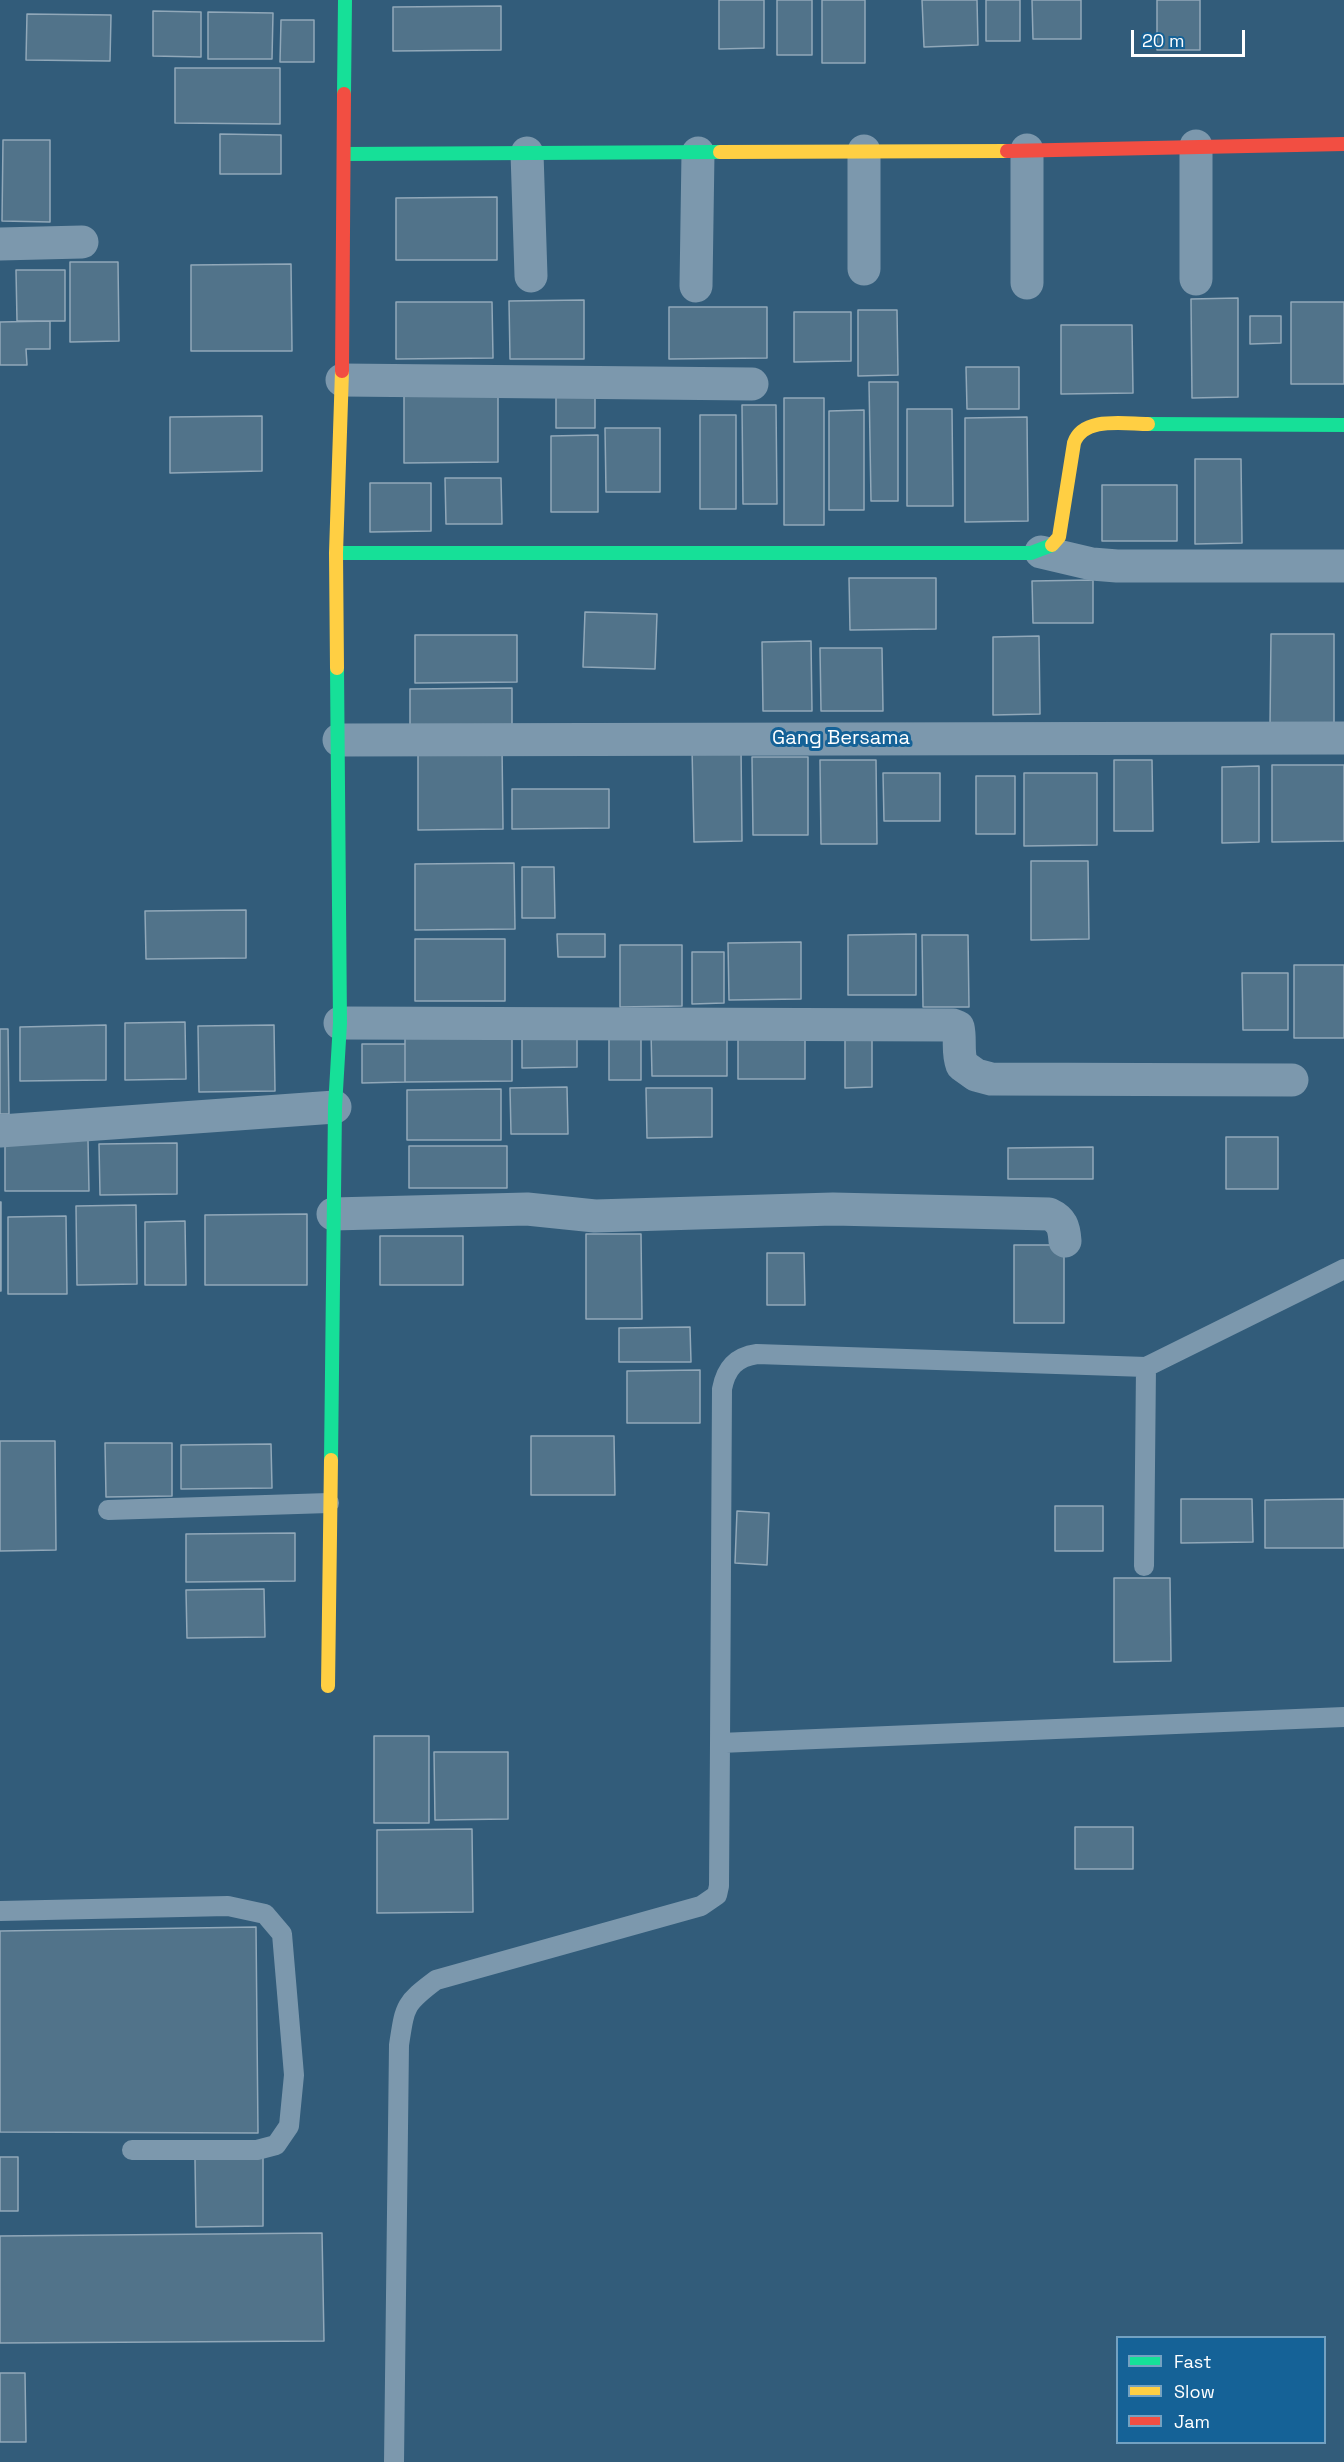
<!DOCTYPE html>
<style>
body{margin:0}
#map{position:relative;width:1344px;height:2462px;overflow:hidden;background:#325c7a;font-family:"Space Grotesk",sans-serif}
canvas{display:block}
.legend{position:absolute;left:1116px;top:2336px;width:210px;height:108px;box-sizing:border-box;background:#156297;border:2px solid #73a1c1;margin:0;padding:8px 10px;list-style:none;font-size:18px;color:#fff}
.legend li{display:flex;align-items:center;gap:12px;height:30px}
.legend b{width:30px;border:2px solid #73a1c1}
.scale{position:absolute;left:1131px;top:30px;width:114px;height:27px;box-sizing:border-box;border:3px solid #fff;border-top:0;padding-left:8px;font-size:18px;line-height:21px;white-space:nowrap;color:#fff;-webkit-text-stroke:4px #156297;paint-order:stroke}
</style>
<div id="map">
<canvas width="1344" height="2462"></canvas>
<ul class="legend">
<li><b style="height:8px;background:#16e098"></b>Fast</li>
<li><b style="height:8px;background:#ffcf43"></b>Slow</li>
<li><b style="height:8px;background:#f24e42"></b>Jam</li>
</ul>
<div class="scale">20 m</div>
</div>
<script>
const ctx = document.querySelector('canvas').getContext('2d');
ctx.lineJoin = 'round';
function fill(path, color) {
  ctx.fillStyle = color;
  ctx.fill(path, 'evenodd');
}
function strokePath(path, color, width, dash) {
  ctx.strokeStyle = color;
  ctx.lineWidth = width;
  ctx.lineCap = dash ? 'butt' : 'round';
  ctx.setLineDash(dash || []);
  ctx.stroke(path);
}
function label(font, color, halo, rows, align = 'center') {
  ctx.font = font + ' "Space Grotesk",sans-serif';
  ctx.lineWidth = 6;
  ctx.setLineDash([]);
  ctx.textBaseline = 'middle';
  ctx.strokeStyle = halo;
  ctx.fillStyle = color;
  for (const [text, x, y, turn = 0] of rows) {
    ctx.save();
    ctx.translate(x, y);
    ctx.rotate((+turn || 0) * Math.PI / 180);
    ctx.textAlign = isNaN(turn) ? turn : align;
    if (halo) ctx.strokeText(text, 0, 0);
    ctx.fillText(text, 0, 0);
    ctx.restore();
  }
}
const building = new Path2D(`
 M719 0H764V48L719 49Z
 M777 0H812V55H777Z
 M822 0H865V63H822Z
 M922 0H977L978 45 924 47Z
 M986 0H1020V41H986Z
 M1032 0H1081V39H1033Z
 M1157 0H1200V50H1157Z
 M501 6V50L393 51V7Z
 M153 11 201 12V57L153 56Z
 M208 12 273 13 272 59H208Z
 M27 14 111 15 110 61 26 60Z
 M281 20H314V62H280Z
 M175 68H280V124L175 123Z
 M220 134 281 135V174H220Z
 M3 140H50V222L2 221Z
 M497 197V260H396V198Z
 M70 262H118L119 341 70 342Z
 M291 264 292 351H191V265Z
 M16 270H65V321H17Z
 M1238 298V397L1192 398 1191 299Z
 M584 300V359H510L509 301Z
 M396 302H492L493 358 396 359Z
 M1291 302H1344V384H1291Z
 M669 307H767V358L669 359Z
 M858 310H897L898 375 858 376Z
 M794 312H851V361L794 362Z
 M1250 316H1281V343L1250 344Z
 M50 321V349H26L27 365H0V322Z
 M1061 325H1132L1133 393 1061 394Z
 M966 367H1019V409H967Z
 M869 382H898V501H871Z
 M556 389H595V428H556Z
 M498 395V462L404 463V396Z
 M784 398H824V525H784Z
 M742 405H776L777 504H743Z
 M907 409H952L953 506H907Z
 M864 410V510H829V411Z
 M700 415H736V509H700Z
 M262 416V471L170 473V417Z
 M1027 417 1028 521 965 522V418Z
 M605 428H660V492H606Z
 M598 435V512H551V436Z
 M1195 459H1241L1242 543 1195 544Z
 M445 478H501L502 524H446Z
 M370 483H431V531L370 532Z
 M1102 485H1177V541H1102Z
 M849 578H936V629L850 630Z
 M1093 580V623H1033L1032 581Z
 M585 612 657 614 655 669 583 667Z
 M1271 634H1334V726H1270Z
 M415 635H517V682L415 683Z
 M1039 636 1040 714 993 715V637Z
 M811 641 812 711H763L762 642Z
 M820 648H882L883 711H821Z
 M512 688V731L410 732V689Z
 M502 747 503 829 418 830V748Z
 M741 748 742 841 694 842 692 749Z
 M752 757H808V835H753Z
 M820 760H876L877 844H821Z
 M1114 760H1152L1153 831H1114Z
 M1272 765H1344V841L1272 842Z
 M1259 766V842L1222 843V767Z
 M883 773H940V821H884Z
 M1024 773H1097V845L1024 846Z
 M976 776H1015V834H976Z
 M512 789H609V828L512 829Z
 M1031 861H1088L1089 939 1031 940Z
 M514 863 515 929 415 930V864Z
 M522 867H554L555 918H522Z
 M246 910V958L146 959 145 911Z
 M557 934H605V957H558Z
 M916 934V995H848V935Z
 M922 935H968L969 1007H923Z
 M415 939H505V1001H415Z
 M801 942V999L729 1000 728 943Z
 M620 945H682V1006L620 1007Z
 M692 952H724V1003L692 1004Z
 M1294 965H1344V1038H1294Z
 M1242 973H1288V1030H1243Z
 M185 1022 186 1079 125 1080V1023Z
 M106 1025V1080L20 1081V1027Z
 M274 1025 275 1091 199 1092 198 1026Z
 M0 1029H8L9 1114H0Z
 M405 1030H512V1081L405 1082Z
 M727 1031V1076H652L651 1032Z
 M522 1032H577V1067L522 1068Z
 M738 1034H805V1079H738Z
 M609 1036H641V1080H609Z
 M845 1039H872V1087L845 1088Z
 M362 1044H405V1082L362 1083Z
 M567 1087 568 1134H511L510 1088Z
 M646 1088H712V1137L647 1138Z
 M501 1089V1140H407V1090Z
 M1226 1137H1278V1189H1226Z
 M5 1140H88L89 1191H5Z
 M177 1143V1194L100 1195 99 1144Z
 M409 1146H507V1188H409Z
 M1093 1147V1179H1008V1148Z
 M1 1202V1291H0V1202Z
 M136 1205 137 1284 77 1285 76 1206Z
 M307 1214V1285H205V1215Z
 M66 1216 67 1294H8V1217Z
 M185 1221 186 1285H145V1222Z
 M586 1234H641L642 1319H586Z
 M380 1236H463V1285H380Z
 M1014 1245H1064V1323H1014Z
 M767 1253H804L805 1305H767Z
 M690 1327 691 1362H619V1328Z
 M700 1370V1423H627V1371Z
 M531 1436H614L615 1495H531Z
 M0 1441H55L56 1550 0 1551Z
 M105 1443H172V1496L106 1497Z
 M271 1444 272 1488 181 1489V1445Z
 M1181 1499H1252L1253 1542 1181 1543Z
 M1344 1499V1548H1265V1500Z
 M1055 1506H1103V1551H1055Z
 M737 1511 769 1513 767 1565 735 1563Z
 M295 1533V1581L186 1582V1534Z
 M1114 1578H1170L1171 1661 1114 1662Z
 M264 1589 265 1637 187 1638 186 1590Z
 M374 1736H429V1823H374Z
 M434 1752H508V1819L435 1820Z
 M1075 1827H1133V1869H1075Z
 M472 1829 473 1912 377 1913V1830Z
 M256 1927 258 2133 0 2132V1931Z
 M0 2157H18V2211H0Z
 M263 2158V2226L196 2227 195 2159Z
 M322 2233 324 2341 0 2343V2236Z
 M0 2373H25L26 2442H0Z`);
const lane = new Path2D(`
 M108 1510 329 1503
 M1144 1566 1146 1367
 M720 1743 722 1389C726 1368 736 1357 757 1354L1146 1367 1344 1269
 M0 1911 228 1906 265 1914 282 1934 294 2075 289 2126 276 2145 257 2150H132
 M394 2462 399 2045C405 2006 404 2004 436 1980L701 1906 717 1895 719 1886 720 1743 1344 1717`);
const street = new Path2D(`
 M1196 146V279
 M1027 150V283
 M864 151V269
 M527 153 531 276
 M0 244 82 242
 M696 286 698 153
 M342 380 752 384
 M1041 552 1092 564 1117 566H1344
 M339 740 1344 738
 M340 1023 953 1025 958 1027C961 1040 957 1052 962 1065L976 1075 991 1079 1292 1080
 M0 1131 335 1107
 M333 1214 527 1209 595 1216 833 1209 1049 1214C1062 1220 1064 1227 1065 1241`);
const fast = new Path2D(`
 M344 94 345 0
 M344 154 720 152
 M1148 424 1344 425
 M336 553H1031L1052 545
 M331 1460 335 1107 340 1023 337 668`);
const slow = new Path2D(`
 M720 152 1007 151
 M1052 545 1059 537 1074 443C1083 416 1125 424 1148 424
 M337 668 336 553 342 371
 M328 1686 331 1460`);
const jam = new Path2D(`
 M1007 151 1344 144
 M342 371 344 94`);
const streetNames = [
 ["Gang Bersama",841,739]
];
fill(building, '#51738a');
strokePath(building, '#91a8b9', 1.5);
strokePath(lane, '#7c98ad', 20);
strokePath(street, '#7c98ad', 33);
strokePath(fast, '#16e098', 14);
strokePath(slow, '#ffcf43', 14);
strokePath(jam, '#f24e42', 14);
label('20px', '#fff', '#156297', streetNames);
</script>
